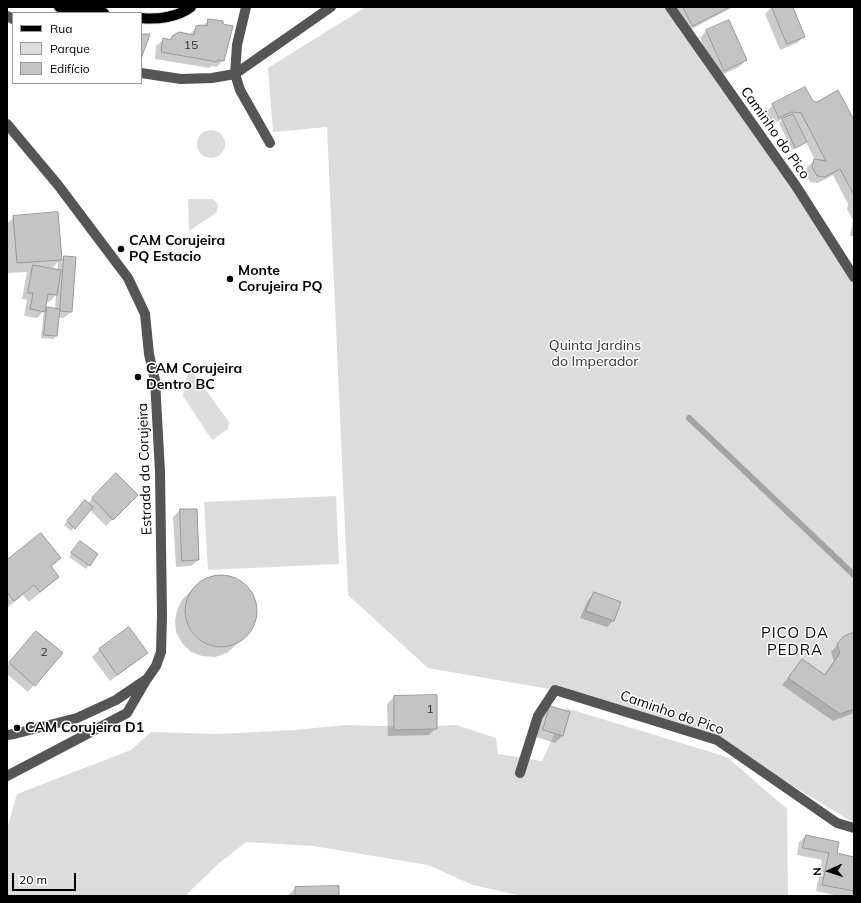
<!DOCTYPE html>
<meta charset="utf-8">
<style>
body{margin:0}
#map{position:relative;width:861px;height:903px;overflow:hidden;background:#fff;font-family:Mulish,sans-serif}
canvas{display:block}
.frame{position:absolute;inset:0;border:8px solid #000;pointer-events:none}
.legend{position:absolute;left:12px;top:12px;width:130px;height:72px;box-sizing:border-box;background:#fff;border:1px solid #999;margin:0;padding:5px 7px;list-style:none;font-size:12px;color:#000}
.legend li{display:flex;align-items:center;gap:8px;height:20px}
.legend b{width:20px;border:1px solid #999}
.north{position:absolute;left:809px;top:851px;width:40px;height:40px;-webkit-text-stroke:3px #fff;paint-order:stroke;rotate:267deg;font-size:11px;font-weight:700;line-height:16px;text-align:center;color:#000}
.north::after{content:'';display:block;margin:auto;width:14px;height:18px;background:#000;clip-path:polygon(50% 0,100% 100%,50% 72%,0 100%)}
.scale{position:absolute;left:12px;top:873px;width:64px;height:18px;box-sizing:border-box;border:2px solid #000;border-top:0;padding-left:5px;font-size:12px;line-height:14px;white-space:nowrap;color:#000;-webkit-text-stroke:3px #fff;paint-order:stroke}
</style>
<div id="map">
<canvas width="861" height="903"></canvas>
<div class="frame"></div>
<ul class="legend">
<li><b style="height:5px;background:#000"></b>Rua</li>
<li><b style="height:11px;background:#dcdcdc"></b>Parque</li>
<li><b style="height:11px;background:#c4c4c4"></b>Edifício</li>
</ul>
<div class="north">N</div>
<div class="scale">20 m</div>
</div>
<script>
const ctx = document.querySelector('canvas').getContext('2d');
ctx.lineJoin = 'round';
function fill(path, color) {
  ctx.fillStyle = color;
  ctx.fill(path, 'evenodd');
}
function strokePath(path, color, width, dash) {
  ctx.strokeStyle = color;
  ctx.lineWidth = width;
  ctx.lineCap = dash ? 'butt' : 'round';
  ctx.setLineDash(dash || []);
  ctx.stroke(path);
}
function label(font, color, halo, rows, align = 'center') {
  ctx.font = font + ' Mulish,sans-serif';
  ctx.lineWidth = 3;
  ctx.setLineDash([]);
  ctx.textBaseline = 'middle';
  ctx.strokeStyle = halo;
  ctx.fillStyle = color;
  for (const [text, x, y, turn = 0] of rows) {
    ctx.save();
    ctx.translate(x, y);
    ctx.rotate((+turn || 0) * Math.PI / 180);
    ctx.textAlign = isNaN(turn) ? turn : align;
    if (halo) ctx.strokeText(text, 0, 0);
    ctx.fillText(text, 0, 0);
    ctx.restore();
  }
}
const green = new Path2D(`
 M366 7H670L854 277V823L717 740 555 690 428 668 348 595 327 127 273 132 268 68Z
 M197 144a14 14 0 1 1 28 0a14 14 0 1 1-28 0Z
 M188 199H213C218 203 219 206 217 212L189 231Z
 M189 367 229 422 228 429 212 440 183 396Z
 M336 496 339 564 208 570 204 502Z
 M566 708 727 757 787 809 788 896H522L473 885 428 865 313 846 246 842 218 864 185 896H7V829L17 794 131 750 151 732 218 734 294 730 347 725 416 727 456 725 496 738 498 754 542 761Z`);
const shadow = new Path2D(`
 M673 7H733L686 32Z
 M772 7H792L804 36 797 43 780 50 765 14Z
 M209 20 222 25 223 60 217 67 211 66 210 68 155 59 156 46 163 40H169L173 37 189 35 197 27 202 26Z
 M728 21 746 60 739 67 717 77 700 38 706 31Z
 M805 88 812 102 854 123V236H850L853 220 847 209 848 204 833 175 818 183 810 182 806 174 807 167 815 160 806 142 802 145 792 150 779 123 783 119 772 124 766 112 773 105Z
 M57 213 61 261 65 257 71 312 64 318H58L56 336 53 339 41 338 44 311 47 308 55 309 56 295 49 302 46 301 44 311 37 318 24 316 27 300 22 299 27 272 7 273V224L14 217ZM58 262V270L51 269Z
 M116 474 137 495 106 526 90 510 71 531 64 525 85 501 88 503Z
 M180 510 198 560 191 566 176 567 173 517Z
 M77 546 96 555 86 569 69 557Z
 M60 558 50 568 58 577 47 587 29 602 23 595 7 608V562Z
 M221 575 233 577 242 582 250 590 255 600 257 612 254 624 247 635 227 653 215 657 202 656 191 652 182 643 176 632 175 621 177 610 182 600 200 581 210 577Z
 M595 593 613 621 607 627 580 618 588 600Z
 M128 628 146 653 140 659 110 681 92 657 99 650Z
 M854 634V713L833 721 782 685 803 661 824 675 834 661 831 652 843 638Z
 M29 639 34 685 28 692 7 674V666Z
 M394 697 436 728 429 735 388 736 387 704Z
 M551 707 569 713 562 736 555 743 536 737 544 713Z
 M806 836 835 854 854 858V896H838L816 891 822 860 797 855 799 842Z
 M296 888 338 896H286H289V894Z`);
const stream = new Path2D(`
 M689 418 854 575`);
const building = new Path2D(`
 M683 7H730L693 26Z
 M772 7H793L805 37 787 44Z
 M208 19 223 21V24L233 26 224 61 218 60 217 62 161 52 163 38 171 40 172 36 179 32 194 35 196 26 201 25 207 26Z
 M729 20 747 60 724 71 706 30Z
 M141 34H150L141 59Z
 M805 87 813 101 817 102 838 90 854 120V195L840 169 825 177 817 176 812 167 814 159 826 161 801 113 791 112 779 118 772 104Z
 M793 114 807 142 795 148 782 119Z
 M58 212 62 260 17 263 13 216Z
 M64 256 76 257 72 312 60 311Z
 M33 265 61 270 57 295 48 294 45 312 30 309 33 293H28Z
 M47 307 60 309 57 336 44 335Z
 M116 473 138 495 113 520 92 498Z
 M85 500 93 507 75 529 67 521Z
 M180 509H197L199 560 182 561Z
 M41 533 61 558 51 566 59 577 40 592 34 585 14 601 7 592V560Z
 M80 541 98 554 90 566 71 553Z
 M185 611a36 36 0 1 1 72 0a36 36 0 1 1-72 0Z
 M594 592 621 602 614 621 586 611Z
 M129 627 148 653 117 675 99 649Z
 M36 631 63 653 35 686 9 663Z
 M851 633H854V709L840 714 788 678 802 659 825 675 840 653 837 644 843 637Z
 M437 695V729L394 730V696Z
 M550 706 570 712 563 736 543 730Z
 M806 835 839 842 837 853 854 857V891L822 885 829 853 803 848Z
 M339 886V896H295V887Z`);
const minor = new Path2D(`
 M246 7 237 45 235 74 240 90 270 143
 M670 7 796 186 854 277
 M7 16 13 19
 M141 73 181 79 212 78 235 74 331 7
 M7 124 58 185 128 278 145 314 149 354 155 380 160 472 162 616 161 652 156 666 147 679 116 700 77 718 14 734 7 735
 M520 773 538 716 555 690 717 740 837 823 854 828
 M7 776 127 713 145 682`);
const major = new Path2D(`
 M59 7 104 13
 M141 18C157 20 178 17 191 7`);
const markers = [
 [121,249,4,"#000"],
 [230,279,4,"#000"],
 [138,377,4,"#000"],
 [17,728,4,"#000"]
];
const numberNames = [
 ["15",191,45],
 ["2",44,652],
 ["1",430,709]
];
const streetNames = [
 ["Caminho do Pico",775,133,55],
 ["Estrada da Corujeira",145,469,-92],
 ["Caminho do Pico",672,713,19]
];
const poiNames = [
 ["CAM Corujeira",129,241],
 ["PQ Estacio",129,257],
 ["Monte",238,271],
 ["Corujeira PQ",238,287],
 ["CAM Corujeira",146,369],
 ["Dentro BC",146,385],
 ["CAM Corujeira D1",25,728]
];
const parkNames = [
 ["Quinta Jardins",595,346],
 ["do Imperador",595,362]
];
const neighbourhoodNames = [
 ["PICO DA",795,633],
 ["PEDRA",795,650]
];
fill(green, '#dcdcdc');
fill(shadow, '#0003');
strokePath(stream, '#a3a3a3', 6);
fill(building, '#c4c4c4');
strokePath(building, '#999', 1);
strokePath(major, '#dbdbdb', 12);
strokePath(minor, '#555', 10);
strokePath(major, '#000', 10);
for (const [x, y, r, color] of markers) {
  const dot = new Path2D();
  dot.arc(x, y, r, 0, 2 * Math.PI);
  ctx.fillStyle = color;
  ctx.fill(dot);
  strokePath(dot, '#fff', 1.5);
}
label('12px', '#313131', null, numberNames);
label('14px', '#000', '#fff', streetNames);
label('bold 14px', '#000', '#fff', poiNames, 'left');
label('14px', '#333', '#fff', parkNames);
ctx.letterSpacing = '1px';
label('15px', '#000', '#fff', neighbourhoodNames);
ctx.letterSpacing = '0px';
</script>
